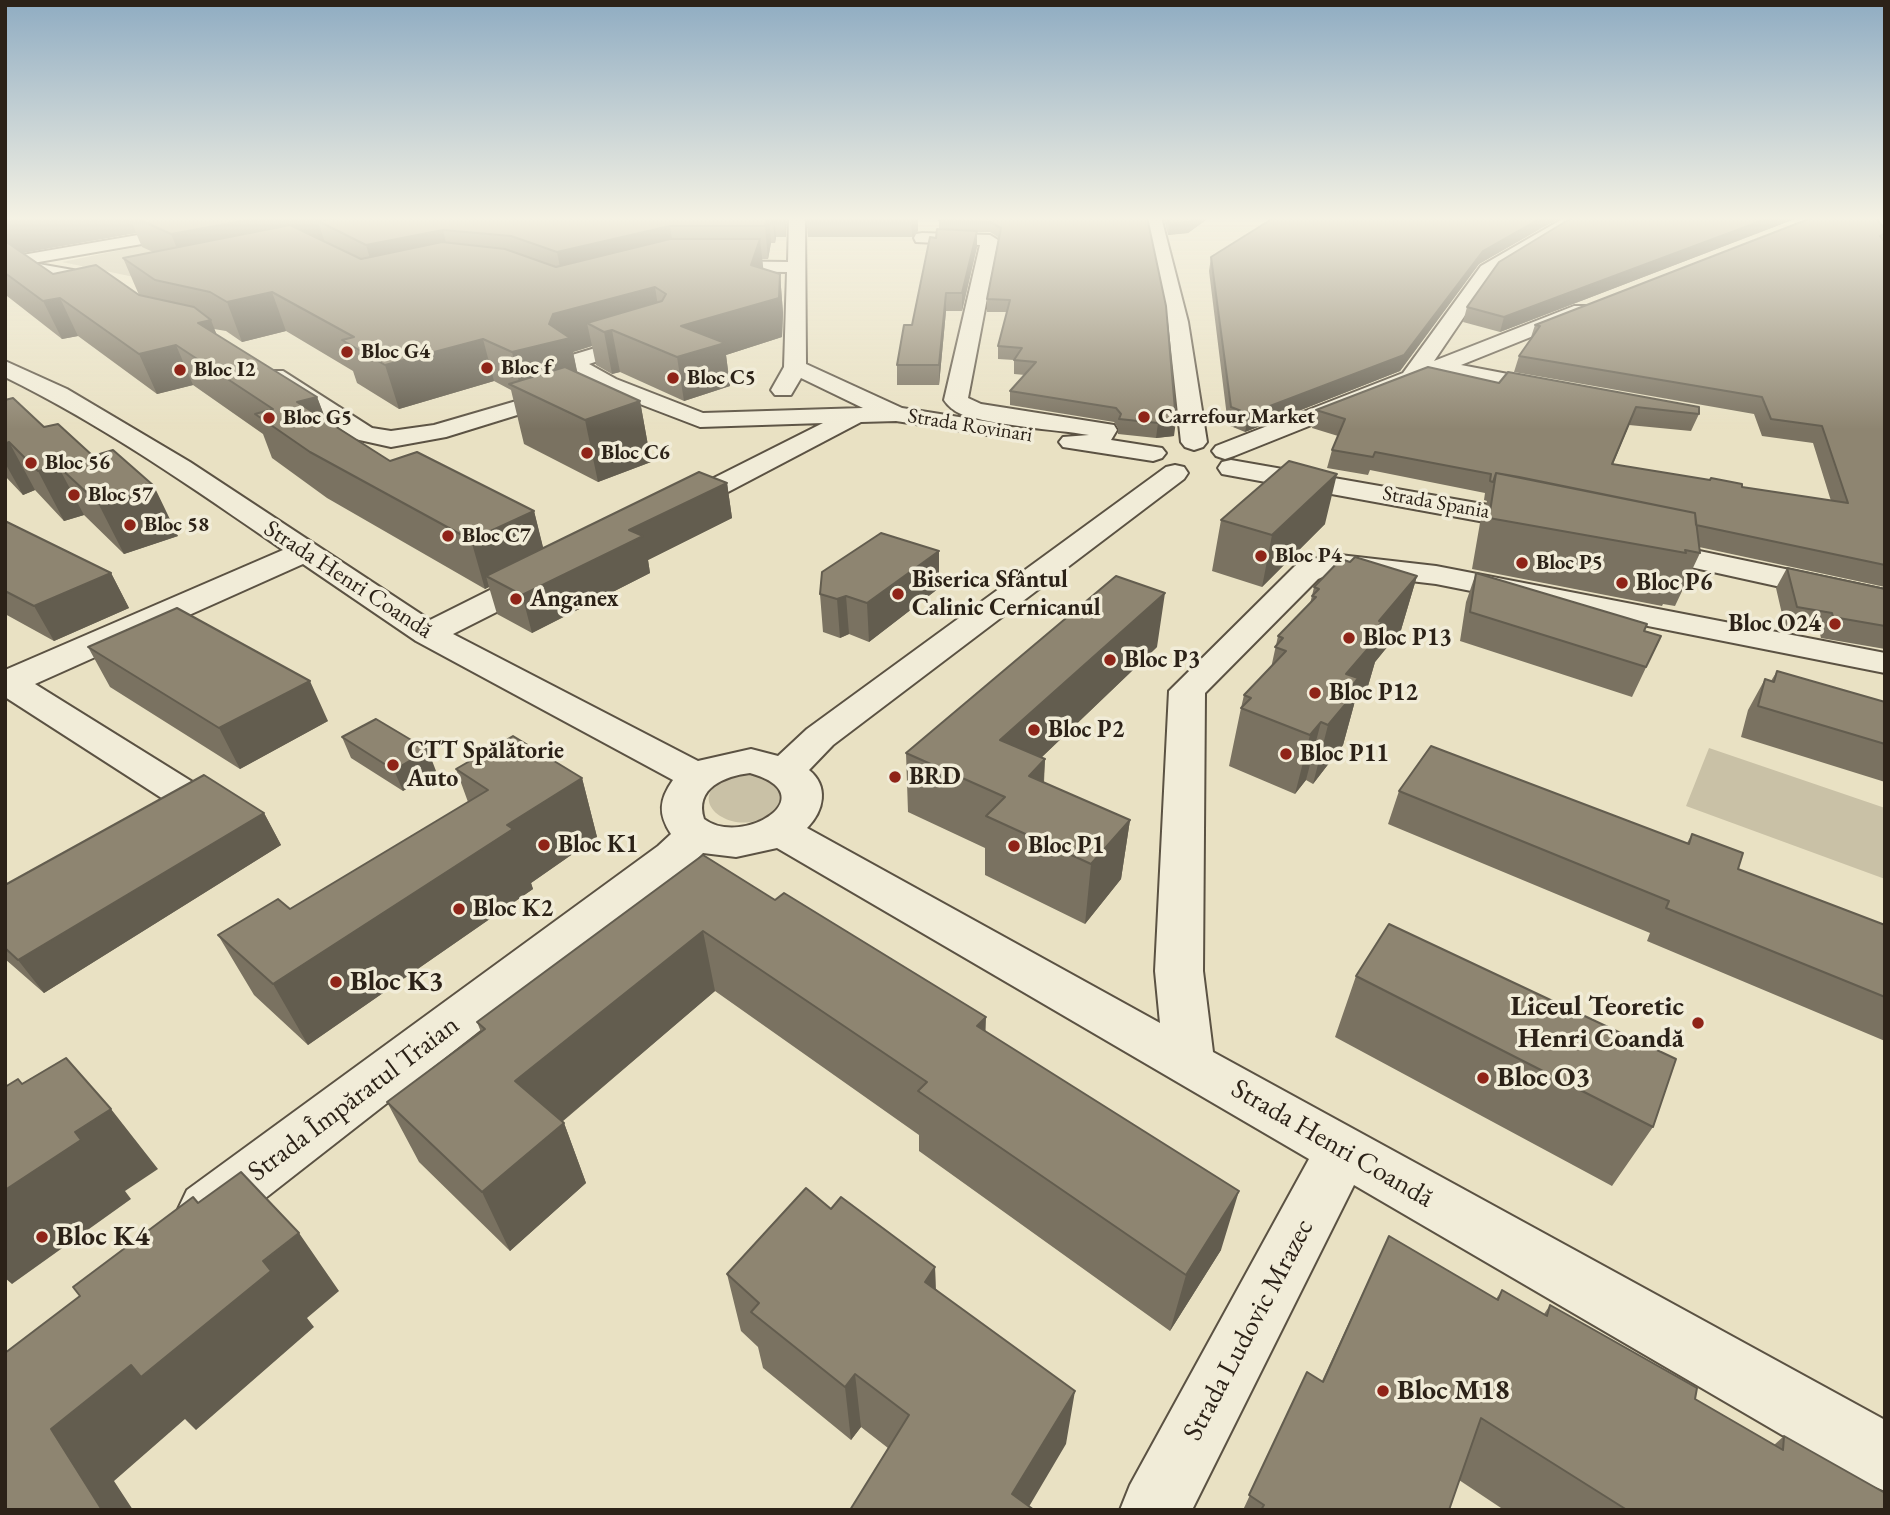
<!DOCTYPE html>
<meta charset="utf-8">
<style>
body{margin:0}
#map{position:relative;width:1890px;height:1515px;overflow:hidden;background:#e9e1c3;font-family:"EB Garamond",serif}
canvas{display:block}
.frame{position:absolute;inset:0;border:7px solid #2c2218;pointer-events:none}
</style>
<div id="map">
<canvas width="1890" height="1515"></canvas>
<div class="frame"></div>
</div>
<script>
const ctx = document.querySelector('canvas').getContext('2d');
ctx.lineJoin = 'round';
function fill(path, color) {
  ctx.fillStyle = color;
  ctx.fill(path, 'evenodd');
}
function strokePath(path, color, width, dash) {
  ctx.strokeStyle = color;
  ctx.lineWidth = width;
  ctx.lineCap = dash ? 'butt' : 'round';
  ctx.setLineDash(dash || []);
  ctx.stroke(path);
}
function label(font, color, halo, rows, align = 'center') {
  ctx.font = font + ' "EB Garamond",serif';
  ctx.lineWidth = 7;
  ctx.setLineDash([]);
  ctx.textBaseline = 'middle';
  ctx.strokeStyle = halo;
  ctx.fillStyle = color;
  for (const [text, x, y, turn = 0] of rows) {
    ctx.save();
    ctx.translate(x, y);
    ctx.rotate((+turn || 0) * Math.PI / 180);
    ctx.textAlign = isNaN(turn) ? turn : align;
    if (halo) ctx.strokeText(text, 0, 0);
    ctx.fillText(text, 0, 0);
    ctx.restore();
  }
}
const green = new Path2D(`
 M282 217 134 277 62 262Z
 M1709 748 1885 808V879L1686 806Z
 M743 772 762 773 774 777 785 796C752 858 659 795 743 772Z`);
const minor = new Path2D(`
 M242 217H276L268 222 33 263 73 270 114 283 116 287 107 293 70 281 5 269V259L21 261 22 255 28 254Z
 M789 217H805L806 364 902 408 997 423 1000 428 997 433 988 435 896 421 861 422 690 512 680 514 670 512 666 506 670 500 823 423 700 427 606 391 585 394 446 437 391 447 355 439 264 376 267 371H283L372 428 391 431 434 425 585 381 559 363 562 358 642 334 649 336 653 340 649 344 589 364 616 379 703 413 863 408 801 378 791 395H775L771 390 784 367 787 272 711 271 702 266 711 261 788 262Z
 M1145 217H1161L1188 322 1207 442 1203 447 1194 450 1185 447 1181 442 1168 322Z
 M1566 217H1585L1493 274 1434 361 1574 306H1588L1591 310 1588 314 1461 365 1560 384 1564 389 1560 394 1552 396 1439 374 1234 456 1225 459 1216 456 1212 451 1216 446 1403 373 1481 266Z
 M922 233 990 235 998 240 968 398 981 404 1114 425 1117 430 1111 440 1162 448 1166 453 1162 458 1153 461 1063 447 1059 442 1063 437 1089 435C1052 429 996 426 961 414 954 411 948 406 944 400L980 245 916 242 914 238 916 234Z
 M5 361 67 389 190 462 430 620 528 571 539 569 550 571 554 578 550 585 453 634 698 761 751 749 778 756 807 729 1166 467 1175 465 1184 467 1188 473 1184 479 833 745 809 770C829 786 824 811 807 828L1160 1023 1155 971 1169 691 1296 565 1331 554 1436 566 1885 653V673L1436 584 1334 572 1318 579 1205 693 1203 971 1213 1052 1885 1420V1491L1861 1481 1354 1185 1192 1510H1120L1130 1485 1309 1159 777 848 736 857 703 853 688 868 227 1228 207 1236 187 1228 178 1209 187 1190 658 846 671 834C658 814 659 800 673 780L416 641 303 564 35 684 199 786 205 795 199 804 185 808 171 804 5 697V670L283 550C193 488 103 425 5 377ZM750 773C828 795 742 848 704 819 694 788 725 776 750 773Z
 M1231 460 1534 513 1544 516 1548 522 1544 528 1534 531 1222 474 1218 468 1222 462Z
 M1647 540 1885 590V610L1636 555 1632 549 1636 543Z`);
const wall = new Path2D(`
 M5 217H787L786 237H776L775 243H771L768 259H762L763 269 780 274 783 313 782 337 726 355 730 386 684 401 620 372 612 374 596 365 592 346 573 352 577 373 640 401 651 462 598 482 524 444 511 390 494 381 399 409 357 383 353 371 286 331 242 342 226 331 214 329 217 335 317 397 326 420 390 461 534 511 543 548 727 483 732 518 648 560 650 573 532 633 497 614 489 587 485 589 327 498 272 458 263 434 193 385 157 394 78 336 62 339 7 296 5 297ZM136 233 142 247 153 252 123 258 139 295 53 274 23 253Z
 M806 217H918V231L912 237H808Z
 M939 217H1147L1174 436 1156 438 1118 434V428L1114 422 1010 405V391L1025 375 1014 374V360L998 359V346L1007 312H987V299L999 238 990 232H977V247L962 311H946L939 385H897V365L912 325 939 229Z
 M1163 217H1210L1188 233 1168 235Z
 M1275 217H1561L1479 264 1400 371 1245 432 1228 425 1209 271 1211 257Z
 M1573 217H1800L1500 332 1463 322 1467 307Z
 M1885 229V235L1883 239 1885 242V587L1699 547 1700 553 1675 606 1663 604 1662 606 1472 569 1480 523 1487 501 1484 500 1485 493 1370 470 1368 475 1327 468 1332 450 1338 436 1312 428 1316 410 1499 383 1699 414 1691 431 1629 425 1613 464 1710 480 1711 478 1742 487 1831 501 1813 443 1762 436 1754 414 1514 372 1519 356 1530 340 1535 325Z
 M5 400 44 427 178 536 124 554 84 515 64 521 35 490 23 495 5 476Z
 M1221 520 1325 524 1262 587 1212 571Z
 M5 521 111 573 129 608 54 641 5 614Z
 M1350 562 1417 576 1401 630 1375 662 1368 686 1355 701 1343 745 1313 784 1306 780 1295 794 1229 766 1241 708 1244 695 1271 668 1278 636 1310 604 1314 587Z
 M1787 568 1885 589V649L1821 638 1820 634 1785 627 1776 588Z
 M1476 573 1661 636 1632 697 1460 641 1466 602Z
 M939 588 869 642 849 634 840 638 823 632 820 594Z
 M88 647 328 721 240 769 110 687Z
 M1157 647 1041 758 1045 759 1044 783 1130 820 1121 879 1085 924 985 875V848L908 812 906 753Z
 M1777 671 1885 702V782L1741 737 1748 710 1765 679 1771 681Z
 M342 737 436 771 403 791 351 758Z
 M456 769 582 778 597 837 531 883 533 889 308 1045 254 995 218 935 290 909 468 802Z
 M1399 791 1687 843 1692 834 1738 869 1885 925V1041L1647 941 1650 933 1388 824Z
 M264 813 281 845 44 993 5 959V885Z
 M703 855 985 1031 1221 1250 1170 1331 919 1151V1135L715 991 562 1122 564 1123 586 1183 510 1251 419 1162 387 1102 481 1032 477 1022Z
 M1356 976 1653 1127 1612 1186 1335 1037Z
 M831 1209 935 1267 936 1289 1066 1444 888 1448 861 1427 851 1440 763 1368 758 1347 741 1331 727 1274Z
 M1389 1236 1496 1299 1502 1290 1544 1314 1550 1305 1695 1399 1774 1445 1784 1436 1885 1510H1504L1459 1480 1449 1510H1243L1307 1372 1322 1381Z`);
const shadedWall = new Path2D(`
 M28 217H130L136 233 5 256V220Z
 M265 217H433L318 221 324 240 185 267 171 234Z
 M767 217H769L771 243 768 259 765 226Z
 M773 217H774L776 237 775 243Z
 M784 217H787L786 237Z
 M911 217H918V231L912 237Z
 M1197 217H1210L1188 233 1168 235 1170 224Z
 M1543 217H1561L1479 264 1400 371 1245 432 1249 414 1483 251Z
 M1772 217H1800L1500 332 1504 317Z
 M670 226 675 259 564 287 557 252Z
 M443 230 451 263 376 279 366 245Z
 M977 231V247L962 311V293Z
 M760 239 764 275 751 265Z
 M780 274 783 313 782 337 726 355 730 386 684 401 677 357 681 326Z
 M655 287 661 326 612 330 620 372 612 374 604 332 587 323 592 346 573 352 579 380 521 390 512 352 549 324 553 314Z
 M272 292 286 331 242 342 227 302Z
 M946 293V311L939 385V365Z
 M60 298 78 336 62 339 43 301Z
 M211 320 226 359 198 323Z
 M483 339 494 381 399 409 385 365Z
 M176 345 193 385 157 394 139 354Z
 M317 397 333 440 297 402Z
 M640 401 651 462 598 482 585 420Z
 M1176 421 1174 436 1156 438 1158 423Z
 M9 442 35 490 23 495 5 463V444Z
 M58 466 84 515 64 521 38 471Z
 M1337 474 1325 524 1262 587 1272 535Z
 M727 483 732 518 648 560 650 573 532 633 522 595 629 530Z
 M154 486 178 536 124 554 98 503Z
 M534 511 546 559 486 576 489 587 485 589 471 540Z
 M939 551V588L869 642 867 603Z
 M111 573 129 608 54 641 34 606Z
 M1417 576 1401 630 1375 662 1368 686 1355 701 1343 745 1313 784 1328 725 1346 674 1379 621Z
 M1165 593 1157 647 1002 795 1000 740Z
 M846 596 849 634 840 638 837 599Z
 M310 681 328 721 240 769 219 728Z
 M1321 722 1306 780 1295 794 1310 735Z
 M428 750 436 771 403 791 394 770Z
 M1045 759 1041 818 1025 835 1029 776Z
 M582 778 597 837 531 883 533 889 308 1045 273 984 507 825Z
 M264 813 281 845 44 993 18 960Z
 M1130 820 1121 879 1085 924 1091 864Z
 M703 931 715 991 539 1141 515 1081Z
 M986 1017 984 1077 977 1026Z
 M111 1109 158 1169 125 1191 131 1199 12 1284 5 1278V1190L75 1132Z
 M564 1123 586 1183 510 1251 482 1192Z
 M1239 1191 1221 1250 1170 1331 1186 1275Z
 M299 1233 339 1291 307 1318 314 1327 196 1430 185 1419 114 1481 133 1510H102L51 1429 131 1365Z
 M935 1267 936 1324 925 1282Z
 M855 1374 861 1427 851 1440 845 1387Z
 M1075 1391 1066 1444 1027 1510 1012 1494Z`);
const building = new Path2D(`
 M5 217H28L5 220Z
 M134 217H265L171 234Z
 M344 217H767L765 226H670L557 252 511 236 443 230 366 245 318 221Z
 M939 217H1147L1166 306 1176 421 1158 423 1119 419 1121 414 1116 408 1010 391 1036 362 1014 360 1022 348 998 346 1010 300 987 299 1001 228 990 222 939 220Z
 M1167 217H1197L1189 222 1170 224Z
 M1275 217H1543L1483 251 1404 355 1249 414 1231 407 1211 257Z
 M1573 217H1772L1504 317 1467 307 1499 262Z
 M1814 217H1875L1885 229V233L1880 236 1885 242V565L1696 525 1695 513 1519 477 1496 473 1493 482 1490 481 1491 474 1375 452 1373 457 1332 450 1345 419 1316 410 1428 367 1499 383 1508 372 1699 407V414L1636 407 1612 464 1710 480 1711 478 1742 484V487L1848 503 1822 426 1771 419 1762 397 1519 356 1540 326 1535 325Z
 M290 225 361 259 442 242 505 249 556 267 670 239H760L751 265 780 274 779 298 681 326 725 343 677 357 612 330 604 332 587 323 662 301 666 294 655 287 553 314 549 324 570 338 512 352 483 339 385 365 342 340 354 337 272 292 227 302 210 292 155 280 123 258Z
 M937 229 977 231 962 293H946L939 365H897L904 325H912L930 237 936 238Z
 M5 241 53 274 96 265 139 295 194 307 211 320 198 323 317 397 297 402 390 461 417 452 534 511 471 540 310 452 255 414 273 409 176 345 139 354 60 298 43 301 5 273Z
 M565 367 640 401 585 420 509 384Z
 M13 398 44 427 58 424 93 456 113 450 154 486 98 503 58 466 38 471 9 442 5 444V400Z
 M1289 461 1337 474 1272 535 1221 520Z
 M699 472 727 483 629 530 643 536 522 595 486 576Z
 M1496 473 1695 513 1700 553 1685 550 1686 553 1489 518Z
 M5 521 111 573 34 606 5 591Z
 M881 533 939 551 867 603 846 596 837 599 820 594 822 572Z
 M1355 557 1417 576 1379 621 1382 622 1377 628 1384 630 1346 674 1358 678 1352 686 1359 688 1328 725 1321 722 1310 735 1241 708 1251 698 1244 695 1286 651 1275 647 1283 638 1278 636 1316 597 1312 596 1319 589 1314 587 1341 559 1350 562Z
 M1787 568 1885 589V626L1833 617 1832 613 1797 607Z
 M1476 573 1647 624 1644 631 1661 636 1646 667 1470 612Z
 M1116 576 1165 593 1000 740 1045 759 1029 776 1130 820 1091 864 986 816 1005 797 906 753Z
 M177 608 310 681 219 728 88 647Z
 M1777 671 1885 702V744L1758 706 1765 679 1774 682Z
 M376 719 428 750 394 770 342 737Z
 M513 736 582 778 507 825 513 829 273 984 218 935 278 899 290 909 488 790 456 769Z
 M1431 746 1689 844 1692 834 1743 853 1738 869 1885 925V997L1666 908 1669 901 1399 791Z
 M204 775 264 813 18 960 5 948V885Z
 M703 855 775 900 784 893 986 1017 977 1026 1239 1191 1186 1275 918 1091 927 1082 703 931 515 1081 564 1123 482 1192 387 1102 485 1029 477 1022Z
 M1389 924 1676 1059 1653 1127 1356 976Z
 M66 1058 111 1109 75 1132 81 1140 5 1190V1087L18 1079 22 1084Z
 M241 1172 299 1233 263 1261 271 1271 141 1377 131 1365 51 1429 102 1510H5V1353L80 1296 73 1287 193 1197 198 1203Z
 M806 1188 831 1209 841 1197 935 1267 925 1282 1075 1391 1012 1494 1034 1510H850L909 1415 855 1374 845 1387 751 1312 759 1303 727 1274Z
 M1389 1236 1498 1300 1502 1290 1547 1316 1550 1305 1697 1388 1695 1399 1783 1450 1784 1436 1885 1493V1510H1627L1481 1418 1449 1510H1261L1264 1505 1249 1495 1307 1372 1323 1382Z`);
const markers = [
 [347,352,7,"#8f2418"],
 [487,368,7,"#8f2418"],
 [180,370,7,"#8f2418"],
 [673,378,7,"#8f2418"],
 [1144,417,7,"#8f2418"],
 [269,418,7,"#8f2418"],
 [587,453,7,"#8f2418"],
 [31,463,7,"#8f2418"],
 [74,495,7,"#8f2418"],
 [130,525,7,"#8f2418"],
 [448,536,7,"#8f2418"],
 [1261,556,7,"#8f2418"],
 [1522,563,7,"#8f2418"],
 [1622,583,7,"#8f2418"],
 [898,594,7,"#8f2418"],
 [516,599,7,"#8f2418"],
 [1835,624,7,"#8f2418"],
 [1349,638,7,"#8f2418"],
 [1110,660,7,"#8f2418"],
 [1315,693,7,"#8f2418"],
 [1034,730,7,"#8f2418"],
 [1286,754,7,"#8f2418"],
 [393,765,7,"#8f2418"],
 [895,777,7,"#8f2418"],
 [544,845,7,"#8f2418"],
 [1014,846,7,"#8f2418"],
 [459,909,7,"#8f2418"],
 [336,982,7,"#8f2418"],
 [1698,1023,7,"#8f2418"],
 [1483,1078,7,"#8f2418"],
 [42,1237,7,"#8f2418"],
 [1383,1391,7,"#8f2418"]
];
const farPoinames = [
 ["Bloc G4",361,352],
 ["Bloc f",501,368],
 ["Bloc I2",194,370],
 ["Bloc C5",687,378],
 ["Carrefour Market",1158,417],
 ["Bloc G5",283,418],
 ["Bloc C6",601,453],
 ["Bloc 56",45,463],
 ["Bloc 57",88,495],
 ["Bloc 58",144,525],
 ["Bloc C7",462,536],
 ["Bloc P4",1275,556],
 ["Bloc P5",1536,563]
];
const farStreetnames = [
 ["Strada Rovinari",970,426,9],
 ["Strada Spania",1436,503,10]
];
const streetNames = [
 ["Strada Henri Coandă",348,580,33]
];
const poiNames = [
 ["Biserica Sfântul",912,580],
 ["Calinic Cernicanul",912,608],
 ["Bloc P6",1636,583],
 ["Anganex",530,599],
 ["Bloc O24",1821,624,"right"],
 ["Bloc P13",1363,638],
 ["Bloc P3",1124,660],
 ["Bloc P12",1329,693],
 ["Bloc P2",1048,730],
 ["CTT Spălătorie",407,751],
 ["Auto",407,779],
 ["Bloc P11",1300,754],
 ["BRD",909,777],
 ["Bloc K1",558,845],
 ["Bloc P1",1028,846],
 ["Bloc K2",473,909]
];
const nearPoinames = [
 ["Bloc K3",350,982],
 ["Liceul Teoretic",1684,1007,"right"],
 ["Henri Coandă",1684,1039,"right"],
 ["Bloc O3",1497,1078],
 ["Bloc K4",56,1237],
 ["Bloc M18",1397,1391]
];
const nearStreetnames = [
 ["Strada Împăratul Traian",354,1099,-37],
 ["Strada Henri Coandă",1332,1144,30],
 ["Strada Ludovic Mrazec",1249,1330,-62]
];
fill(green, '#c9c1a6');
strokePath(minor, '#5b5243', 4);
fill(minor, '#f1ecd8');
fill(wall, '#7a7261');
fill(shadedWall, '#635d4f');
fill(building, '#8e8571');
strokePath(building, '#635d4f', 2);
const sky = ctx.createLinearGradient(0, 0, 0, 429);
sky.addColorStop(0, '#8facc2');
sky.addColorStop(0.51, '#f5f2e4');
sky.addColorStop(1, '#f5f2e400');
ctx.fillStyle = sky;
ctx.fillRect(0, 0, 1890, 429);
for (const [x, y, r, color] of markers) {
  const dot = new Path2D();
  dot.arc(x, y, r, 0, 2 * Math.PI);
  ctx.fillStyle = color;
  ctx.fill(dot);
  strokePath(dot, '#f1ecd8', 2.5);
}
label('bold 21px', '#2c2218', '#f1ecd8', farPoinames, 'left');
label('21px', '#2c2218', '#f1ecd8', farStreetnames);
label('24px', '#2c2218', '#f1ecd8', streetNames);
label('bold 24px', '#2c2218', '#f1ecd8', poiNames, 'left');
label('bold 28px', '#2c2218', '#f1ecd8', nearPoinames, 'left');
label('28px', '#2c2218', '#f1ecd8', nearStreetnames);
</script>
